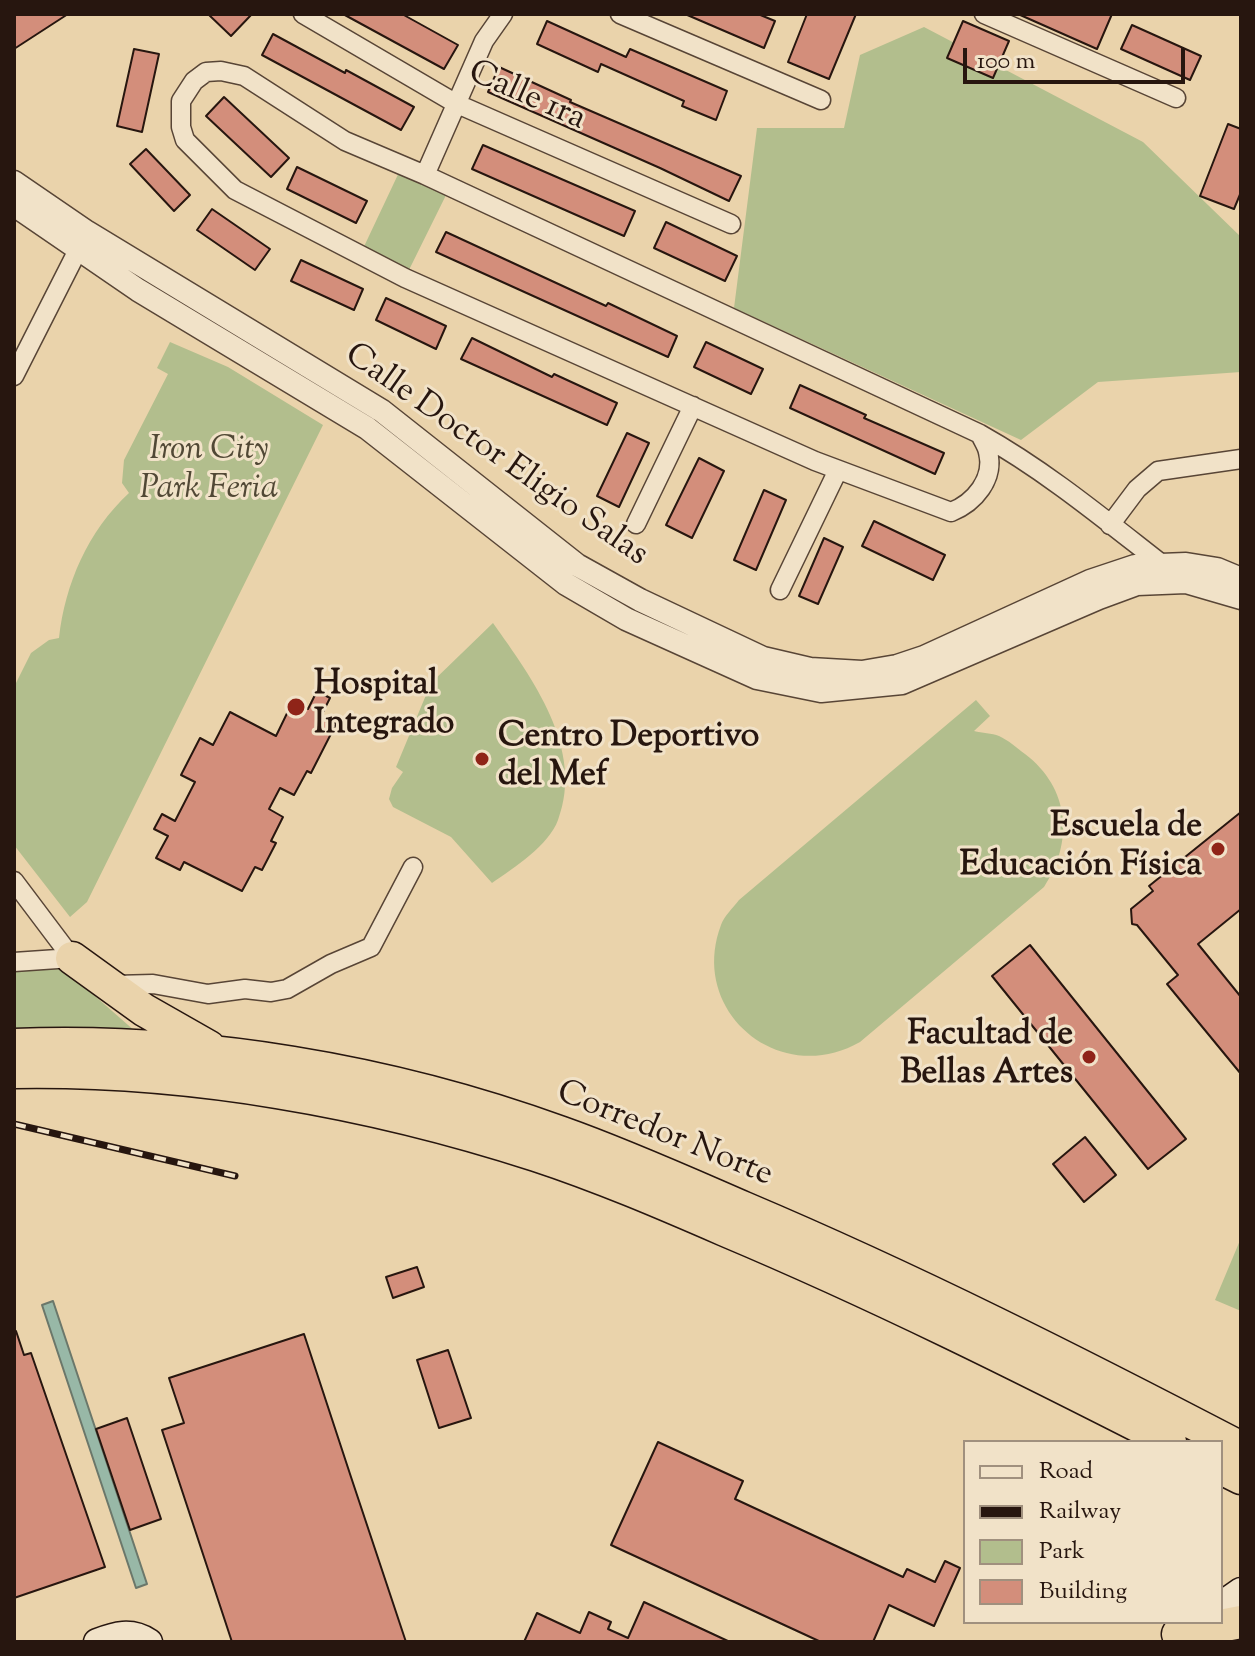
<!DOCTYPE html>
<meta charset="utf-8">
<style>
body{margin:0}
#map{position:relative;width:1255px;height:1656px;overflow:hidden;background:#ead3ab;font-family:"Sorts Mill Goudy",serif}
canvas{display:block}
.frame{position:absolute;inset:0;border:16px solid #27160f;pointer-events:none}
.legend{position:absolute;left:963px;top:1440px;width:260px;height:184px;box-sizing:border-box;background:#f1e2c8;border:2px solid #a0907e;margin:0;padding:10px 14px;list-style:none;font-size:24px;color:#27160f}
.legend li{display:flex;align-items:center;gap:16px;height:40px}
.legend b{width:40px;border:2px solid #a0907e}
.scale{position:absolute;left:963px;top:48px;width:222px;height:36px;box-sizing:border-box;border:4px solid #27160f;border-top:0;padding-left:10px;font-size:24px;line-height:28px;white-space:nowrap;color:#27160f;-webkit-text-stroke:6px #f1e2c8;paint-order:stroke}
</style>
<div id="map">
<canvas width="1255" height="1656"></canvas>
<div class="frame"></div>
<ul class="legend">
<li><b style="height:10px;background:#f1e2c8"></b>Road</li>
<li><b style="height:10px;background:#27160f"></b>Railway</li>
<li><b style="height:22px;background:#b2be8d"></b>Park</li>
<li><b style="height:22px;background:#d38e7b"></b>Building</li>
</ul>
<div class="scale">100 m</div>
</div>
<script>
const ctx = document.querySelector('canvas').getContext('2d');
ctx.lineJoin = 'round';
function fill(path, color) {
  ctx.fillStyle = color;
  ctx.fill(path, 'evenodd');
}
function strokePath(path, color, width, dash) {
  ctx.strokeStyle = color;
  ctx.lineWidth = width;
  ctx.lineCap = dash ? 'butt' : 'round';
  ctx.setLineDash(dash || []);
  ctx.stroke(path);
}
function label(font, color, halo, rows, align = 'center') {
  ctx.font = font + ' "Sorts Mill Goudy",serif';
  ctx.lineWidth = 6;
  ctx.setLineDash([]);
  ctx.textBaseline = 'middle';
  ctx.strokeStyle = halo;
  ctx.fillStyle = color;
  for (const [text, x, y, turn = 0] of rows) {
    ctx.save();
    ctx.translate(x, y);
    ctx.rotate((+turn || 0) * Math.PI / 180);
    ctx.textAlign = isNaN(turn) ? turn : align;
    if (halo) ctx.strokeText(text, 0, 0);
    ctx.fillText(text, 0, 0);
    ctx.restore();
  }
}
const green = new Path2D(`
 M924 27 1143 142 1241 237V372L1098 382 1021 440 734 308 757 128H844L860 55Z
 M402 166 450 187 405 278 360 255Z
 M170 342 228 367 323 425 87 902 70 917 14 845V687L31 653 49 640 59 638C65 584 88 531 129 493L122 483 124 460 168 374 157 368Z
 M493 623C532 678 585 749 558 820 549 845 514 868 492 883L451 837 393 807 389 799 392 788 403 772 396 767 431 683Z
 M976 700 990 716 974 731C982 733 992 733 999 736 1008 740 1017 748 1025 754 1070 788 1074 842 1044 887L860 1042C780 1088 688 1012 721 925 724 916 733 908 739 900Z
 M63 968 136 1032 14 1030V970Z
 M1241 1238V1311L1215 1300Z`);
const water = new Path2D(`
 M53 1301 147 1584 136 1588 42 1305Z`);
const building = new Path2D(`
 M14 14H68L14 49Z
 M208 14H252L231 36Z
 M343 14H402L458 45 444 69Z
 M685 14H758L775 21 764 48Z
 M807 14H856L829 79 788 62Z
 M1018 14H1112L1097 49Z
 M547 21 626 57 630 49 727 91 716 120 682 106 684 101 601 64 598 72 537 44Z
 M963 21 1009 41 993 78 947 58Z
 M1132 25 1201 56 1190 80 1121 49Z
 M273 34 345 73 346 70 414 107 401 130 262 55Z
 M134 49 159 54 142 132 117 126Z
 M499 67 571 100 570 102 741 176 729 201 660 168 488 92Z
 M224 97 289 158 271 177 206 116Z
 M1228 124 1241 129V192L1234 209 1200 196Z
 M483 145 635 211 624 236 472 169Z
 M146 149 190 195 174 211 130 164Z
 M297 167 367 201 356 223 287 189Z
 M212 209 270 249 255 270 197 230Z
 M666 222 737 256 725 281 654 248Z
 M446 232 606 306 608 303 677 336 668 357 436 252Z
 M301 260 363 289 354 310 291 281Z
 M386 298 446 326 436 349 376 320Z
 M472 338 552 377 554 374 617 403 607 425 461 359Z
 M706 342 763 369 751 394 694 367Z
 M800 385 866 415 864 418 944 453 935 474 790 408Z
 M627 433 649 443 619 507 597 496Z
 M699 458 724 471 692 538 666 525Z
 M764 490 786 500 756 570 734 560Z
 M874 521 945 555 933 580 862 546Z
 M824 538 843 547 818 604 799 596Z
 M317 691 330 698 321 716 336 724 311 773 307 771 294 795 280 788 269 809 283 817 271 841 276 843 262 870 255 867 242 891 184 862 180 870 156 858 168 836 154 829 162 814 175 821 195 782 181 775 200 738 213 745 230 712 276 736 293 701 308 709Z
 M1241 812V909L1198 944 1241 997V1074L1167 984 1178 975 1137 925 1132 924 1131 909 1153 891 1149 886Z
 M1030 945 1186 1139 1148 1169 992 976Z
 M1085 1137 1116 1175 1084 1202 1053 1164Z
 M417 1267 424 1287 393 1298 386 1277Z
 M14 1331H16L24 1355 31 1353 105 1567 14 1598Z
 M304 1334 351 1477 406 1642H232L162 1430 184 1423 169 1378Z
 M448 1350 471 1418 439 1428 417 1360Z
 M127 1418 161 1519 130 1530 96 1429Z
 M658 1442 743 1481 735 1499 903 1577 907 1569 935 1582 945 1561 960 1568 934 1626 889 1605 873 1642H821L611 1545Z
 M644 1602 730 1642H524L537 1613 580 1633 589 1612 611 1622 608 1629 628 1638Z`);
const minor = new Path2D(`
 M303 14 455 103 731 224
 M620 14 821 100
 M984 14 1176 98
 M425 175 484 41 503 14
 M14 376 84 238
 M980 434C982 439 987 446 988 452 995 479 974 503 951 512L815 461 405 278 235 190 185 140 181 127V101L194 81 206 72 221 71 244 76 345 141 425 175 980 434C1046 471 1104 519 1163 565
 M636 524 693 406
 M1110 525 1137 489 1158 471 1241 459
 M780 590 838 470
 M14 881 72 958
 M14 962 72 958
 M114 985 153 984 208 994 245 989 271 992 287 989 331 964 371 947 413 867`);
const tertiary = new Path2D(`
 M14 182 87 232 382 411 577 565 640 600 763 658 810 669 862 672 897 666 924 657 1090 581 1135 566 1186 564 1217 569 1241 579
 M14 205 138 290 367 428 566 584 626 619 757 678 821 691 902 683 1099 598 1137 584 1186 582 1241 598`);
const secondary = new Path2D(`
 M1221 1605 1241 1591
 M97 1642C115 1635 131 1630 149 1642`);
const motorway = new Path2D(`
 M72 958 144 1010 209 1047
 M14 1045C198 1038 389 1070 562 1133 624 1155 684 1182 744 1208 914 1280 1078 1363 1241 1448
 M14 1072C189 1069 369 1101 536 1155 600 1176 663 1203 725 1230 877 1294 1023 1367 1170 1442
 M1221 1468 1241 1478
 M1178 1634 1241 1622`);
const rail = new Path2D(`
 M14 1124 235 1176`);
const markers = [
 [296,707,10,"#8f2418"],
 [482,759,8,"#8f2418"],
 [1218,849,8,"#8f2418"],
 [1089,1057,8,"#8f2418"]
];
const streetNames = [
 ["Calle 1ra",526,98,24],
 ["Calle Doctor Eligio Salas",495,457,35],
 ["Corredor Norte",664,1136,22]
];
const parkNames = [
 ["Iron City",209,452],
 ["Park Feria",209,491]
];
const poiNames = [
 ["Hospital",314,687],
 ["Integrado",314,726],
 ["Centro Deportivo",498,739],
 ["del Mef",498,778],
 ["Escuela de",1202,829,"right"],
 ["Educación Física",1202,868,"right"],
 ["Facultad de",1073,1037,"right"],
 ["Bellas Artes",1073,1076,"right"]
];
fill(green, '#b2be8d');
fill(water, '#98b8a7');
strokePath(water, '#6b776a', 2);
fill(building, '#d38e7b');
strokePath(building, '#27160f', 2);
strokePath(minor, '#584536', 21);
strokePath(tertiary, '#584536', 25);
strokePath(secondary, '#27160f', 29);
strokePath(motorway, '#27160f', 35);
strokePath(minor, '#f1e2c8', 18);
strokePath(tertiary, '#f1e2c8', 22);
strokePath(secondary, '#f1e2c8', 26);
strokePath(motorway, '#ead3ab', 32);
strokePath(rail, '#27160f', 7);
strokePath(rail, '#f1e2c8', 4, [12]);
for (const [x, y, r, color] of markers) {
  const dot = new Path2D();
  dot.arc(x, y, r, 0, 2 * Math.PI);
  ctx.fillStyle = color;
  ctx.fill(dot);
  strokePath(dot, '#f1e2c8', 3);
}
label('34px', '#27160f', '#f1e2c8', streetNames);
label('italic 34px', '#514835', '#f1e2c8', parkNames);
label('bold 34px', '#27160f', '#f1e2c8', poiNames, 'left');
</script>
